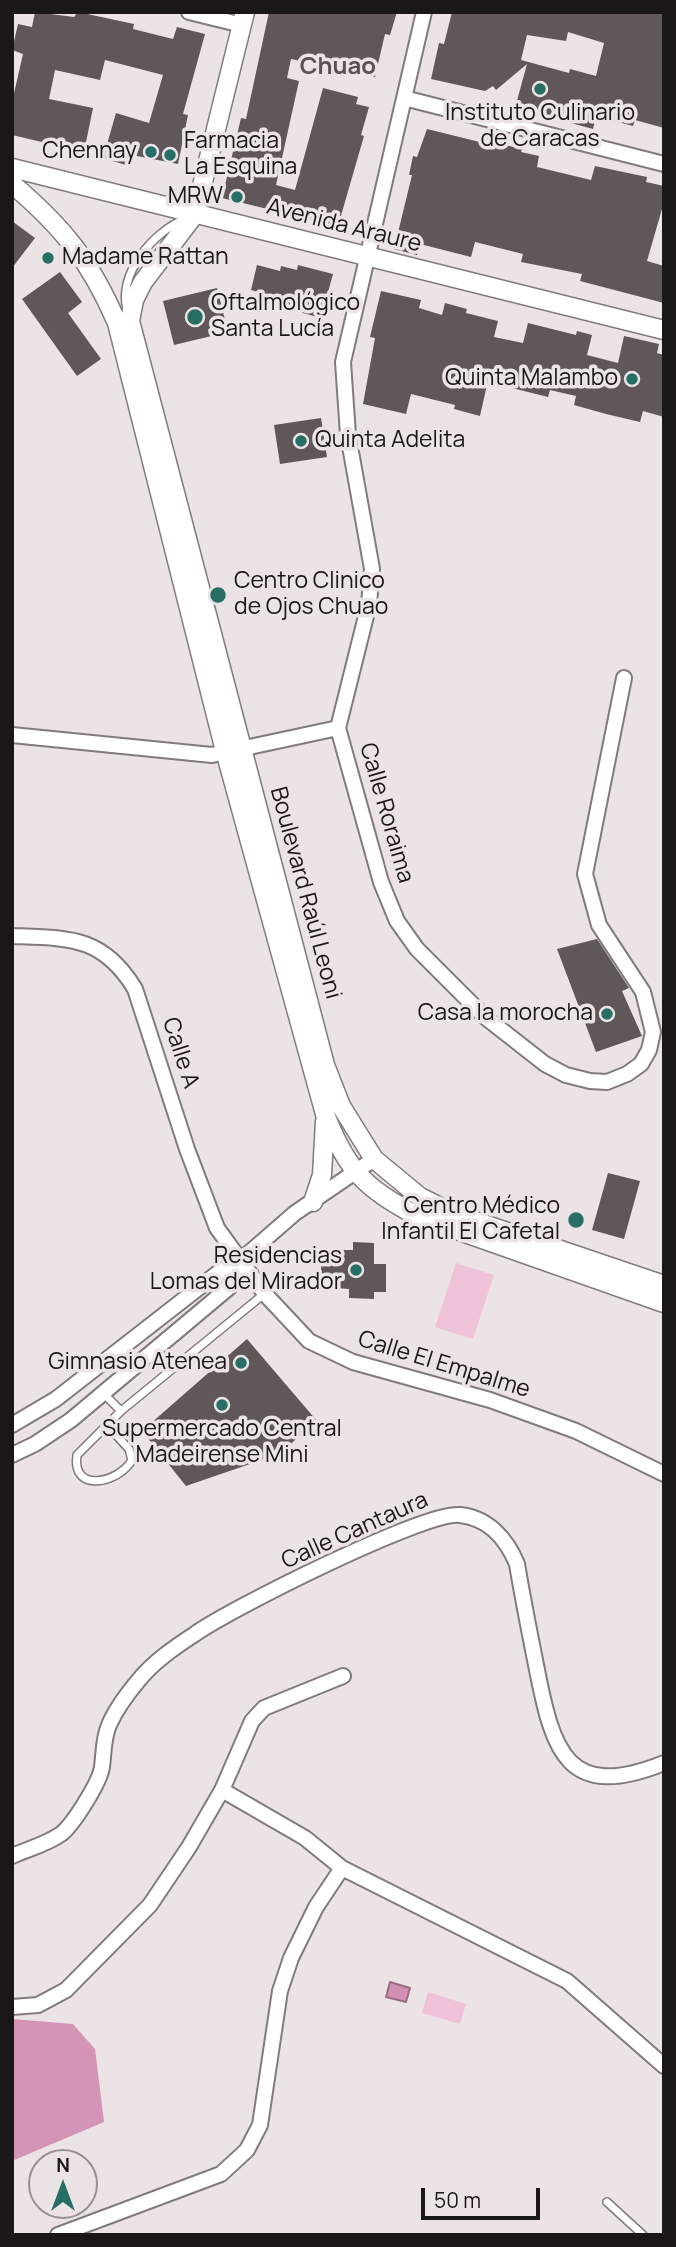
<!DOCTYPE html>
<meta charset="utf-8">
<style>
body{margin:0}
#map{position:relative;width:676px;height:2247px;overflow:hidden;background:#ece3e7;font-family:Manrope,sans-serif}
canvas{display:block}
.frame{position:absolute;inset:0;border:14px solid #1a1718;pointer-events:none}
.north{position:absolute;left:28px;top:2149px;width:70px;height:70px;box-sizing:border-box;background:#ece3e7;border:2px solid #989194;border-radius:50%;rotate:0deg;font-size:19px;font-weight:700;line-height:28px;text-align:center;color:#1a1718}
.north::after{content:'';display:block;margin:auto;width:24px;height:32px;background:#276f65;clip-path:polygon(50% 0,100% 100%,50% 72%,0 100%)}
.scale{position:absolute;left:421px;top:2188px;width:119px;height:32px;box-sizing:border-box;border:4px solid #1a1718;border-top:0;padding-left:9px;font-size:21px;line-height:24px;white-space:nowrap;color:#1a1718;-webkit-text-stroke:5px #ece3e7;paint-order:stroke}
</style>
<div id="map">
<canvas width="676" height="2247"></canvas>
<div class="frame"></div>
<div class="north">N</div>
<div class="scale">50 m</div>
</div>
<script>
const ctx = document.querySelector('canvas').getContext('2d');
ctx.lineJoin = 'round';
function fill(path, color) {
  ctx.fillStyle = color;
  ctx.fill(path, 'evenodd');
}
function strokePath(path, color, width, dash) {
  ctx.strokeStyle = color;
  ctx.lineWidth = width;
  ctx.lineCap = dash ? 'butt' : 'round';
  ctx.setLineDash(dash || []);
  ctx.stroke(path);
}
function label(font, color, halo, rows, align = 'center') {
  ctx.font = font + ' Manrope,sans-serif';
  ctx.lineWidth = 7;
  ctx.setLineDash([]);
  ctx.textBaseline = 'middle';
  ctx.strokeStyle = halo;
  ctx.fillStyle = color;
  for (const [text, x, y, turn = 0] of rows) {
    ctx.save();
    ctx.translate(x, y);
    ctx.rotate((+turn || 0) * Math.PI / 180);
    ctx.textAlign = isNaN(turn) ? turn : align;
    if (halo) ctx.strokeText(text, 0, 0);
    ctx.fillText(text, 0, 0);
    ctx.restore();
  }
}
const green = new Path2D(`
 M456 1263 494 1275 473 1339 435 1327Z
 M428 1992 466 2004 460 2024 422 2013Z`);
const forest = new Path2D(`
 M12 2019 73 2024 95 2049 104 2122 12 2161Z`);
const water = new Path2D(`
 M390 1982 410 1988 406 2002 386 1997Z`);
const building = new Path2D(`
 M35 12 74 17 78 12 134 24 133 29 173 39 177 27 205 34 183 114 188 115 178 164 132 155 129 166 103 158 116 113 149 123 163 75 105 60 100 80 55 70 49 99 93 108 84 152 12 135V102L23 54 12 50 18 24 32 27Z
 M269 12H397L390 35 385 34 375 77 291 59 287 78 299 81 276 185 295 190 323 88 358 97 356 104 369 107 361 135 364 136 338 226 222 198 241 118 246 119Z
 M452 12H664V128L635 120 633 126 596 116 593 129 515 108 527 64 496 90 493 86 485 91 431 79 439 43 444 44ZM568 32 604 43 596 76 570 69 569 73 521 60 527 35 566 41Z
 M427 129 504 148 505 145 522 149 521 152 539 156 537 167 591 180 595 166 647 177 646 182 664 186V202L647 261 664 266V303L580 281 582 274 521 262 523 254 475 242 471 257 420 244 417 255 394 249 412 175H409L413 156 417 157Z
 M12 221 35 238 12 268Z
 M257 265 280 271 281 266 297 270 298 265 333 274 321 318 281 307 283 299 251 290Z
 M60 272 82 302 68 313 101 359 77 376 22 299Z
 M217 288 228 332 174 345 163 301Z
 M381 291 421 300 419 308 442 315 445 303 467 309 466 313 498 321 494 337 523 343 528 323 576 335 577 331 592 335 587 355 618 363 624 336 659 344 657 353 664 355V417L643 411 640 422 606 414 574 405 576 396 550 390 548 397 512 388 513 382 489 376 480 416 454 409 455 405 411 394 406 414 363 404 375 338 370 337Z
 M321 418 327 457 280 464 274 425Z
 M597 939 629 988 622 991 642 1036 596 1052 557 949Z
 M608 1173 640 1181 624 1239 592 1230Z
 M353 1242 374 1243V1264H386V1292H374V1299L349 1298V1289L335 1288V1277H321V1264H335V1250H353Z
 M247 1339 317 1421 279 1454 186 1486 142 1431Z`);
const service = new Path2D(`
 M127 310C118 273 153 232 185 219
 M103 1393 121 1411
 M107 1425 129 1449 132 1460C119 1483 71 1494 77 1455L121 1411 264 1294
 M607 2202 643 2235`);
const minor = new Path2D(`
 M189 12 242 25
 M424 12 343 362 348 435 372 569 369 604 338 728 381 882 397 921 417 949 485 1017 545 1064 566 1075 590 1081 607 1082 627 1074 641 1064 649 1050 653 1032 643 992 599 925 585 874 624 678
 M404 98 664 164
 M12 735 212 755 338 728
 M12 936C69 938 103 936 135 989L187 1149 217 1228 265 1294 309 1341 353 1362 490 1400 576 1431 664 1474
 M12 1425 56 1399 219 1272 241 1260 295 1213 374 1159
 M12 1455 35 1444 71 1420 232 1285 241 1260
 M222 1790 305 1838 342 1868
 M12 1856C28 1849 47 1844 61 1834 73 1825 100 1782 102 1767 104 1752 103 1739 109 1725 115 1711 128 1693 138 1681 153 1662 175 1647 195 1634 230 1609 425 1511 460 1515 489 1518 507 1540 517 1564 523 1600 530 1635 537 1670 553 1751 567 1802 664 1763
 M12 2007 38 2005 66 1990 150 1905 189 1847 222 1790 252 1721 264 1708 343 1676
 M58 2235 221 2174 247 2150 260 2125 280 1991 291 1958 316 1907 342 1868 567 1981 664 2066`);
const tertiary = new Path2D(`
 M245 12 195 214 143 282 134 300 130 321 325 1065 341 1106 374 1159 420 1197 454 1214 664 1285
 M12 168 664 330
 M12 184C63 227 91 262 117 323L225 751 325 1114C347 1171 364 1187 417 1216L664 1303
 M313 1202 322 1175 325 1121`);
const markers = [
 [540,89,7,"#276f65"],
 [151,152,7,"#276f65"],
 [170,155,7,"#276f65"],
 [237,197,7,"#276f65"],
 [48,258,7,"#276f65"],
 [195,317,9,"#276f65"],
 [632,379,7,"#276f65"],
 [301,441,7,"#276f65"],
 [218,595,9,"#276f65"],
 [607,1014,7,"#276f65"],
 [576,1220,9,"#276f65"],
 [356,1270,7,"#276f65"],
 [241,1363,7,"#276f65"],
 [222,1405,7,"#276f65"]
];
const poiNames = [
 ["Instituto Culinario",540,114,"center"],
 ["de Caracas",540,140,"center"],
 ["Farmacia",184,142,"left"],
 ["La Esquina",184,168,"left"],
 ["Chennay",137,152],
 ["MRW",223,197],
 ["Madame Rattan",62,258,"left"],
 ["Oftalmológico",211,304,"left"],
 ["Santa Lucía",211,330,"left"],
 ["Quinta Malambo",618,379],
 ["Quinta Adelita",315,441,"left"],
 ["Centro Clinico",234,582,"left"],
 ["de Ojos Chuao",234,608,"left"],
 ["Casa la morocha",593,1014],
 ["Centro Médico",560,1207],
 ["Infantil El Cafetal",560,1233],
 ["Residencias",342,1257],
 ["Lomas del Mirador",342,1283],
 ["Gimnasio Atenea",227,1363],
 ["Supermercado Central",222,1430,"center"],
 ["Madeirense Mini",222,1456,"center"]
];
const streetNames = [
 ["Avenida Araure",344,226,14],
 ["Calle Roraima",386,813,74],
 ["Boulevard Raúl Leoni",305,893,75],
 ["Calle A",180,1053,72],
 ["Calle El Empalme",444,1365,17],
 ["Calle Cantaura",355,1531,-24]
];
const neighbourhoodNames = [
 ["Chuao",338,67]
];
fill(green, '#efc2d9');
fill(forest, '#d494b6');
fill(water, '#d091b3');
strokePath(water, '#996c84', 2);
fill(building, '#60575b');
strokePath(service, '#827a7e', 10);
strokePath(minor, '#827a7e', 18);
strokePath(tertiary, '#827a7e', 21);
strokePath(service, '#fff', 7);
strokePath(minor, '#fff', 14);
strokePath(tertiary, '#fff', 18);
for (const [x, y, r, color] of markers) {
  const dot = new Path2D();
  dot.arc(x, y, r, 0, 2 * Math.PI);
  ctx.fillStyle = color;
  ctx.fill(dot);
  strokePath(dot, '#ece3e7', 2.5);
}
label('23px', '#1a1718', '#ece3e7', poiNames, 'right');
label('23px', '#1a1718', '#ece3e7', streetNames);
label('bold 24px', '#5b5256', '#ece3e7', neighbourhoodNames);
</script>
